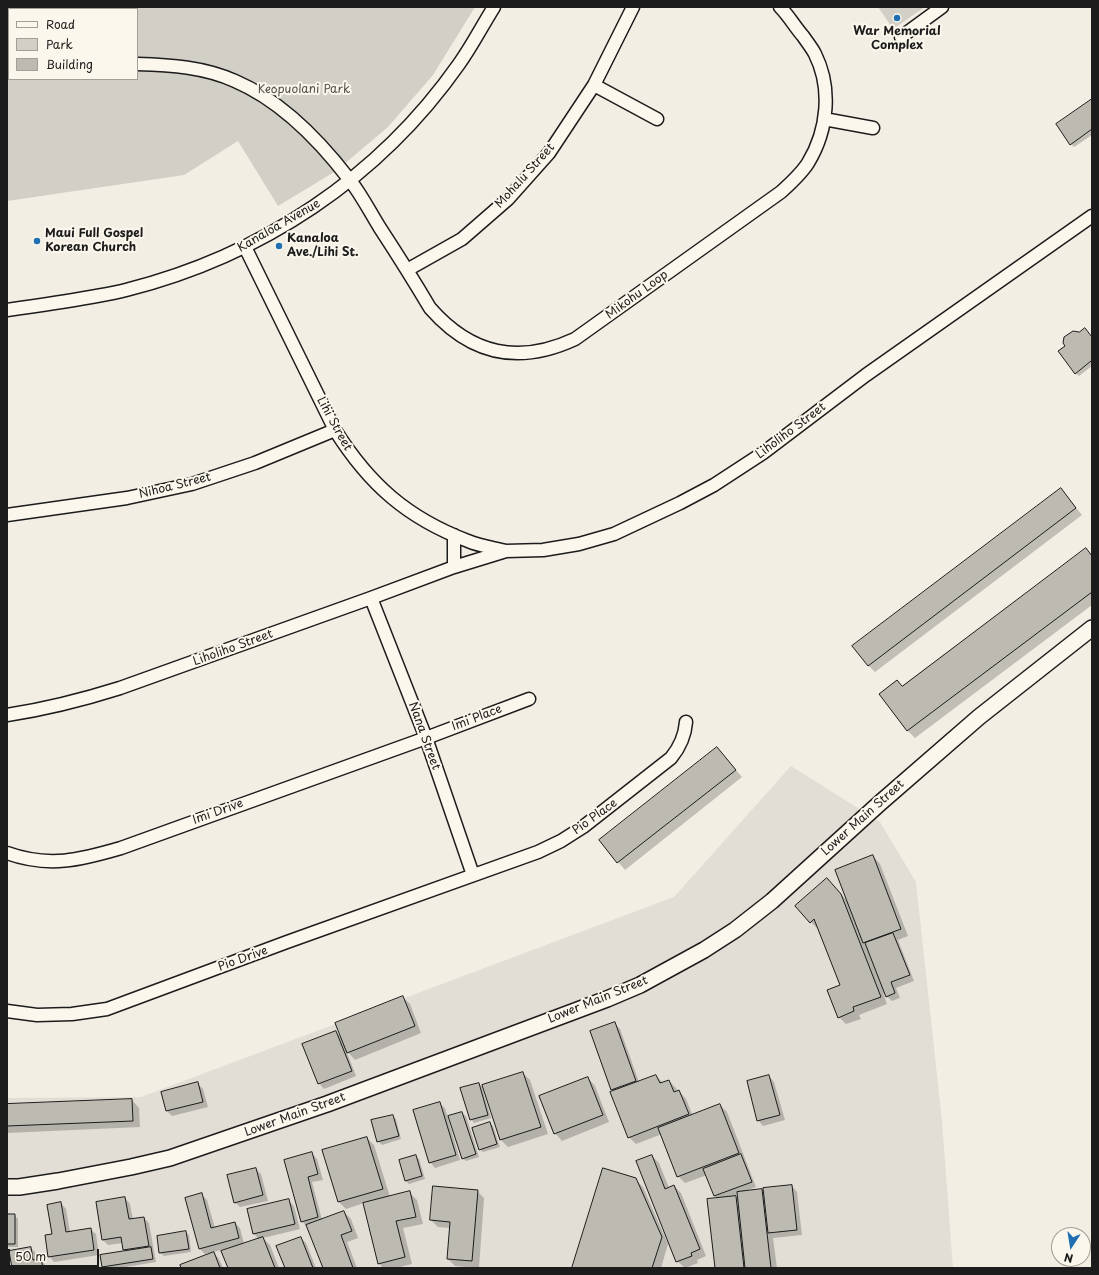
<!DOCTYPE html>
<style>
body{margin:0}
#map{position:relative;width:1099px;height:1275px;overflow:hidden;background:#f2eee4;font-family:"Playpen Sans",sans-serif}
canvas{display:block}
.frame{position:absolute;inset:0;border:8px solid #1c1c1c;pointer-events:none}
.legend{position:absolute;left:8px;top:8px;width:130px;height:72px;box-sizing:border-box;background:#fbf7ec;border:1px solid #a29f99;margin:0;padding:5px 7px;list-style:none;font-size:12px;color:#1c1c1c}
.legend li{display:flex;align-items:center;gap:8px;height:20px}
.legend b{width:20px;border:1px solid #a29f99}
.north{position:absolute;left:1051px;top:1227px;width:40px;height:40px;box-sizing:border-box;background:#fbf7ec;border:1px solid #a29f99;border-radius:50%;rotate:192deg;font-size:11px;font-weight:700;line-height:16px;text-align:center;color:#1c1c1c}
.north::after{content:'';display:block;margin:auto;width:14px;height:18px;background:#1f6fb2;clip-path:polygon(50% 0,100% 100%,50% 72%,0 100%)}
.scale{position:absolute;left:8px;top:1249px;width:91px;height:18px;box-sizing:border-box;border:2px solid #1c1c1c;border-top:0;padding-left:5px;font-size:12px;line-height:14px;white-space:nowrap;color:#1c1c1c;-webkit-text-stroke:3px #fbf7ec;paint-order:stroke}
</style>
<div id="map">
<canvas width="1099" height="1275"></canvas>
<div class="frame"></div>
<ul class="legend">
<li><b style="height:5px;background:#fbf7ec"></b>Road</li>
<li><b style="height:11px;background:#d2cfc6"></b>Park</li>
<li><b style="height:11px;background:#bdbab1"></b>Building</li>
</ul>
<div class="north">N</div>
<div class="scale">50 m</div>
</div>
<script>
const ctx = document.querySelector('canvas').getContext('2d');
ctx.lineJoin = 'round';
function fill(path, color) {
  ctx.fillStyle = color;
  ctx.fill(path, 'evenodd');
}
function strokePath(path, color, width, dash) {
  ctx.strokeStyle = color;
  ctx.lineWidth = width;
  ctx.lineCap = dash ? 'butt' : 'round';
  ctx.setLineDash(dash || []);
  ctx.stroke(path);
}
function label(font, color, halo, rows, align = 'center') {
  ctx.font = font + ' "Playpen Sans",sans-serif';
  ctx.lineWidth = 4;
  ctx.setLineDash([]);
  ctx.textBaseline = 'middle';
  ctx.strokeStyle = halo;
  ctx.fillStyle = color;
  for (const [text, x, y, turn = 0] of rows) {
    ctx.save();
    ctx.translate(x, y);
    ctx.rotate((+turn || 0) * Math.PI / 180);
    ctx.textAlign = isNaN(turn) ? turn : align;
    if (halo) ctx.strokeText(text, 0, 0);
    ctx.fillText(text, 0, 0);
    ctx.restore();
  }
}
const built = new Path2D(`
 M791 766 880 822 916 882 942 1121 953 1268H7V1098L141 1097 674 897Z`);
const green = new Path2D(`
 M7 7H475L433 75 388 127 336 171 278 206 238 141 184 175 7 201ZM9 9H137V79H9Z
 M878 7H925L893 29Z`);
const shadow = new Path2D(`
 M1092 101V135L1074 147 1071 144Z
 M1092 337V366L1079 376 1075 373Z
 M1061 489 1082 515 875 672 868 665Z
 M1086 550 1092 556V605L915 738 908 731 880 694 903 687Z
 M717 748 742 777 625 870 600 840Z
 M873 856 880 864 908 936 898 940 914 981 896 988 900 998 892 1001 883 993 887 1004 859 1015 861 1019 846 1024 839 1017 841 986 819 928 818 929 811 922 834 886 848 902Z
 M402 997 410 1004 421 1033 355 1060 346 1050 356 1076 324 1089 319 1083 336 1032 343 1039Z
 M614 1023 620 1029 639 1082 656 1076 663 1083 669 1081 676 1088 677 1092 679 1091 686 1099 693 1116 720 1105 727 1112 756 1187 745 1191 761 1190 765 1193 792 1186 797 1192 802 1235 773 1238 777 1268H716L718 1199 715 1196 707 1175 685 1183 678 1176 662 1134 636 1144 629 1137 615 1092 612 1089ZM738 1194 739 1200 734 1196Z
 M523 1073 530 1080 548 1134 508 1147 501 1140 483 1085Z
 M769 1076 774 1082 785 1120 763 1126 758 1120Z
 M588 1078 595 1086 609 1122 562 1141 555 1133Z
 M198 1084 203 1089 208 1107 172 1116 167 1111 162 1093Z
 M479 1084 482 1087 491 1118 474 1123 471 1119Z
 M132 1100 139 1108 140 1127 7 1133V1105Z
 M439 1103 445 1108 460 1160 435 1168 430 1162Z
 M462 1113 466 1116 479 1157 466 1161 463 1158Z
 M392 1116 396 1119 401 1139 382 1145 378 1141Z
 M490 1123 493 1126 500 1147 483 1152 479 1149Z
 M367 1138 374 1145 390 1197 410 1193 417 1200 423 1224 403 1228 412 1264 396 1268H383L379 1263 364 1203 346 1209 339 1202Z
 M312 1153 317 1159 323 1180 312 1182 322 1220 344 1212 351 1219 358 1238 347 1242 357 1268H324L307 1227 302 1221 285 1160Z
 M415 1156 419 1159 425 1179 409 1184 406 1181 400 1160Z
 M652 1156 659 1163 669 1188 674 1186 681 1193 706 1256 697 1260 698 1263 685 1268 677 1261Z
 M256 1169 261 1174 268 1201 240 1207 235 1202Z
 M635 1179 643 1187 668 1244 661 1268H573Z
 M477 1191 484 1198 479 1268 455 1266 448 1259 451 1228 438 1227 431 1220Z
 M201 1194 207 1200 215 1228 235 1223 240 1228 244 1244 259 1239 254 1234 288 1200 294 1206 300 1229 263 1238 270 1245 279 1268H229V1248L205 1254 200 1249Z
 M125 1198 130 1204 133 1220 144 1218 149 1223 156 1262 120 1268H104L103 1267 126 1252 124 1250 123 1243 108 1245 103 1240Z
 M61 1203 66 1209 70 1232 90 1229 96 1234 99 1255 54 1262 49 1256Z
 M7 1215H14L18 1219V1247H7Z
 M185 1232 189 1235 191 1252 164 1256 160 1253 158 1236Z
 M301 1238 306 1243 316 1268H286Z
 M31 1248 36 1253 37 1261 41 1260 46 1266 47 1268H13Z
 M214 1253 219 1259 223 1268H182Z`);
const building = new Path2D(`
 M1092 99V129L1070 145 1056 124Z
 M1085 328 1092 337V362L1091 361 1075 374 1058 351 1065 346 1063 343 1064 337 1073 331 1079 332Z
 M1061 488 1076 508 868 666 852 646Z
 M1086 548 1092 556V592L907 731 879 694 897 680 902 686Z
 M717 747 736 770 617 863 599 840Z
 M873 855 901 929 863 943 835 870Z
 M827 878 841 894 881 997 853 1007 854 1011 838 1018 827 990 840 985 814 919 810 923 795 906Z
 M893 933 910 975 891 982 895 993 886 997 865 943Z
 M403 996 415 1026 347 1053 335 1023Z
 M615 1022 636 1081 611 1090 590 1031Z
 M336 1031 352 1071 318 1084 302 1044Z
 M523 1072 541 1127 500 1140 482 1085Z
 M656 1075 660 1083 669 1080 674 1092 679 1090 689 1114 628 1138 610 1092Z
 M769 1075 780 1115 757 1121 747 1081Z
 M588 1077 603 1115 554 1134 539 1096Z
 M198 1082 203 1102 166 1111 161 1092Z
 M479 1083 488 1115 470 1120 460 1088Z
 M132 1099 133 1121 7 1126V1104Z
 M440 1102 456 1155 429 1163 413 1110Z
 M720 1104 739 1153 677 1177 658 1128Z
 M462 1112 476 1154 462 1159 448 1116Z
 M393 1115 399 1136 377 1142 371 1120Z
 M490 1122 497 1144 479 1150 472 1128Z
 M367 1137 383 1189 338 1202 322 1150Z
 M312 1152 318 1174 308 1177 318 1217 301 1222 284 1160Z
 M741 1154 752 1182 714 1196 703 1169Z
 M416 1155 422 1176 405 1181 399 1160Z
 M652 1155 665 1189 674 1185 700 1249 691 1253 692 1256 676 1262 636 1161Z
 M256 1168 263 1195 234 1203 227 1175Z
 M603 1168 636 1178 662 1237 652 1268H572Z
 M792 1185 797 1230 768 1233 763 1188Z
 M433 1186 478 1190 472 1261 447 1259 450 1222 430 1220Z
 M762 1189 771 1268H745L737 1192Z
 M410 1191 416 1217 396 1221 405 1257 378 1264 363 1203Z
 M202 1193 211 1228 235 1222 239 1238 199 1249 185 1198Z
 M736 1196 744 1268H715L707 1199Z
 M125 1197 129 1219 144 1217 149 1246 123 1250 121 1237 102 1240 96 1202Z
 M289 1199 295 1224 253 1234 247 1209Z
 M61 1202 66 1232 91 1228 94 1250 48 1257 45 1235 52 1234 47 1205Z
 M344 1211 352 1231 341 1235 353 1268H323L306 1225Z
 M7 1214H15V1244H7Z
 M186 1231 189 1249 159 1253 157 1236Z
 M263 1237 275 1268H228L221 1251Z
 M301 1237 313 1268H285L276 1246Z
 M31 1247 33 1260 41 1259 43 1268H12L9 1251Z
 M151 1247 153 1259 102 1267 100 1255Z
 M214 1252 220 1268H181L180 1265Z`);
const minor = new Path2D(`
 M7 27 9 28
 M901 37 942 7
 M137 64C171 65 204 67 235 81 282 101 319 140 349 179 361 194 370 212 380 228 397 254 414 281 430 308 471 355 519 365 575 339L781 192C791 183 801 174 808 163 828 130 832 88 815 54 812 48 807 42 803 36 795 27 789 16 780 7
 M594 85 657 119
 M824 119 873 128
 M245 247 335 430C369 484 407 518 468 541 480 546 494 548 506 551
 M407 270 462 239 508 199 549 153 594 85 633 7
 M7 310C35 306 63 302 91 297 102 295 115 293 126 290 261 256 379 178 459 64 472 46 482 26 494 7
 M7 515 127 498 192 484 255 463 335 430
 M454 535V567
 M371 598 426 738 473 875
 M7 715C46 709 82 700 120 688L371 598 454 567 506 551 543 550 579 544 614 534 680 503 714 485 763 453 866 375 1092 216
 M7 853C49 868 80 860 121 848L426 738 529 699
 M7 1011 37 1015 72 1014 107 1009 287 942 538 852 561 841 583 827 671 758C680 747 685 736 686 722`);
const tertiary = new Path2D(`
 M7 1187H19L58 1181 131 1167 170 1158 327 1104 607 999 640 985 704 950 735 930 772 901 880 803 979 717 1092 628`);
const markers = [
 [897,18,4,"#1f6fb2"],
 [37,241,4,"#1f6fb2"],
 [279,246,4,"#1f6fb2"]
];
const poiNames = [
 ["War Memorial",897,32,"center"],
 ["Complex",897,46,"center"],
 ["Maui Full Gospel",45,234],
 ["Korean Church",45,248],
 ["Kanaloa",287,239],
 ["Ave./Lihi St.",287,253]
];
const parkNames = [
 ["Keopuolani Park",304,90]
];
const streetNames = [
 ["Mohalu Street",525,176,-48],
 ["Kanaloa Avenue",279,226,-30],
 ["Mikohu Loop",637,295,-36],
 ["Lihi Street",334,424,61],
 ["Liholiho Street",791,431,-37],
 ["Nihoa Street",175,486,-14],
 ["Liholiho Street",233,648,-20],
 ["Imi Place",477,718,-21],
 ["Nana Street",424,736,70],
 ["Imi Drive",218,812,-20],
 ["Pio Place",595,817,-36],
 ["Lower Main Street",863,818,-42],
 ["Pio Drive",243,959,-20],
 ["Lower Main Street",598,1000,-22],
 ["Lower Main Street",295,1115,-20]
];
fill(built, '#e2ded5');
fill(green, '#d2cfc6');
fill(shadow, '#0003');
fill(building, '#bdbab1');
strokePath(building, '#1c1c1c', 1);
strokePath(minor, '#1c1c1c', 15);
strokePath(tertiary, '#1c1c1c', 18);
strokePath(minor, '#fbf7ec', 12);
strokePath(tertiary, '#fbf7ec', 15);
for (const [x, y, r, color] of markers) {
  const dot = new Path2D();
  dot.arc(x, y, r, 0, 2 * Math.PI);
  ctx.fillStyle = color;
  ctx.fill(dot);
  strokePath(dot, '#fbf7ec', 1.5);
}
label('bold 12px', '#1c1c1c', '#fbf7ec', poiNames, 'left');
label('12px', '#53524f', '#fbf7ec', parkNames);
label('12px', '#1c1c1c', '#fbf7ec', streetNames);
</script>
